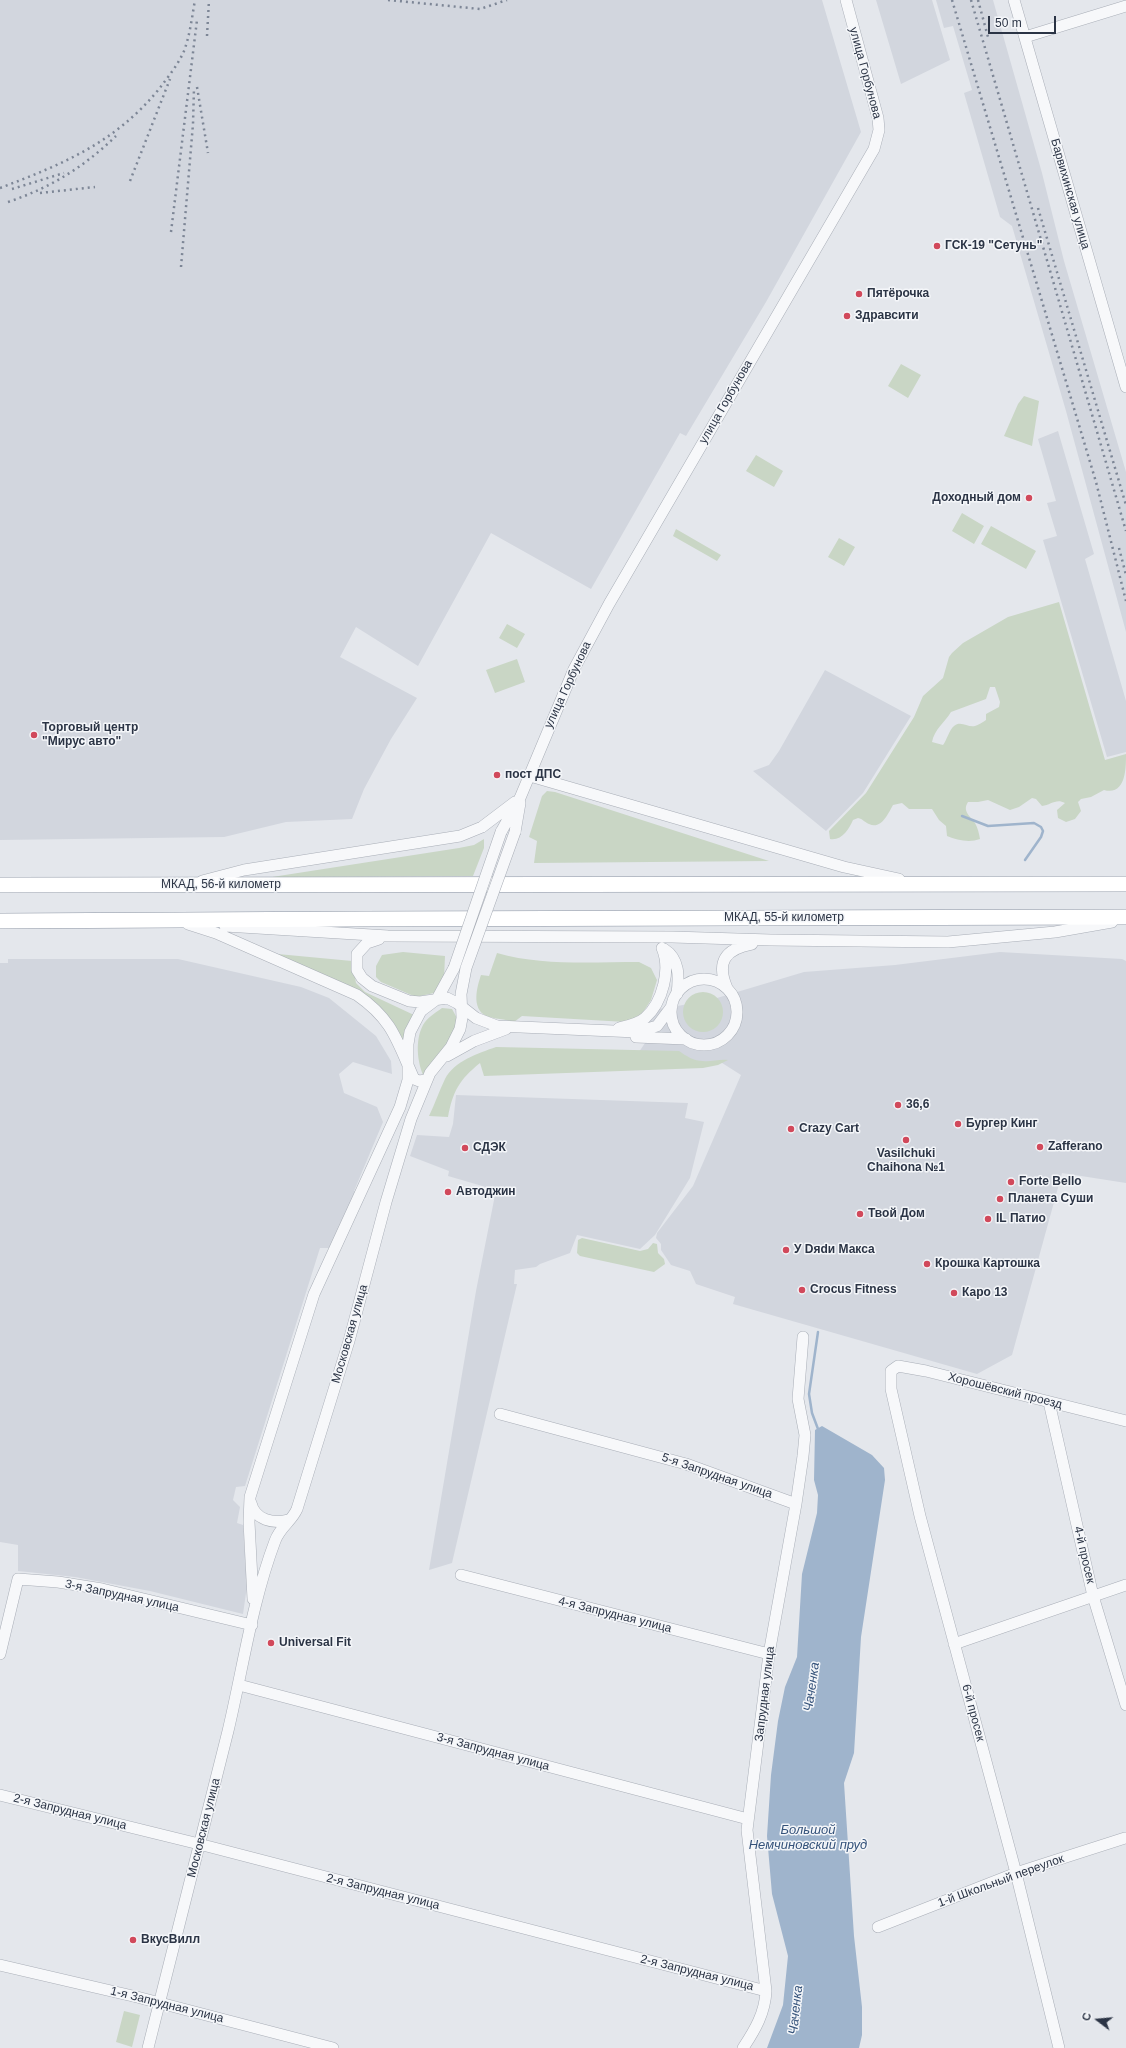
<!DOCTYPE html>
<meta charset="utf-8">
<style>
body{margin:0}
#map{position:relative;width:1126px;height:2048px;overflow:hidden;background:#e4e7ec;font-family:Helvetica,sans-serif}
canvas{display:block}
.north{position:absolute;left:1078px;top:2000px;width:40px;height:40px;-webkit-text-stroke:3px #f4f6f9;paint-order:stroke;rotate:286deg;font-size:11px;font-weight:700;line-height:16px;text-align:center;color:#2b3445}
.north::after{content:'';display:block;margin:auto;width:14px;height:18px;background:#2b3445;clip-path:polygon(50% 0,100% 100%,50% 72%,0 100%)}
.scale{position:absolute;left:988px;top:16px;width:68px;height:18px;box-sizing:border-box;border:2px solid #2b3445;border-top:0;padding-left:5px;font-size:12px;line-height:14px;white-space:nowrap;color:#2b3445;-webkit-text-stroke:3px #f4f6f9;paint-order:stroke}
</style>
<div id="map">
<canvas width="1126" height="2048"></canvas>
<div class="north">С</div>
<div class="scale">50 m</div>
</div>
<script>
const ctx = document.querySelector('canvas').getContext('2d');
ctx.lineJoin = 'round';
function fill(path, color) {
  ctx.fillStyle = color;
  ctx.fill(path, 'evenodd');
}
function strokePath(path, color, width, dash) {
  ctx.strokeStyle = color;
  ctx.lineWidth = width;
  ctx.lineCap = dash ? 'butt' : 'round';
  ctx.setLineDash(dash || []);
  ctx.stroke(path);
}
function label(font, color, halo, rows, align = 'center') {
  ctx.font = font + ' Helvetica,sans-serif';
  ctx.lineWidth = 3;
  ctx.setLineDash([]);
  ctx.textBaseline = 'middle';
  ctx.strokeStyle = halo;
  ctx.fillStyle = color;
  for (const [text, x, y, turn = 0] of rows) {
    ctx.save();
    ctx.translate(x, y);
    ctx.rotate((+turn || 0) * Math.PI / 180);
    ctx.textAlign = isNaN(turn) ? turn : align;
    if (halo) ctx.strokeText(text, 0, 0);
    ctx.fillText(text, 0, 0);
    ctx.restore();
  }
}
const built = new Path2D(`
 M0 0H822L861 132 766 302 686 436 680 433 591 589 491 533 418 666 356 627 340 657 417 698 391 739 364 789 352 819 286 822 224 837 0 840Z
 M876 0H932L950 60 901 84Z
 M936 0H993L1042 173 1064 261 1126 472V632L1066 411 1012 226 1000 217 964 93 972 90 953 26 944 28Z
 M1058 431 1094 554 1085 559 1126 701V752L1107 757 1043 540 1057 536 1047 503 1056 501 1038 439Z
 M825 670 911 716 863 793 826 831 753 771 769 765 779 751Z
 M1000 952 1122 959 1126 961V1183L1062 1173 1012 1355 977 1374 733 1304 735 1297 696 1284 690 1271 671 1265 661 1250V1244L656 1238 657 1233 693 1186 741 1075 719 1061 694 1068 639 1052 647 1040V1011L707 1001 804 972 895 965Z
 M8 959H178L301 987 329 998 376 1036 391 1061 392 1074 353 1062 339 1074 344 1093 377 1107 383 1122 354 1191 355 1192 330 1248H320L245 1486 236 1487 233 1500 240 1507 237 1523 243 1525 247 1586 243 1614 150 1591 75 1577 18 1571V1545L0 1542V963H8Z
 M456 1095 688 1103 685 1118 704 1122 690 1178 655 1235 640 1249 577 1235 570 1253 540 1264 536 1267 515 1270 514 1284H517L452 1563 429 1570 476 1291 496 1190 448 1176 449 1171 410 1156 417 1135 449 1137 453 1124Z`);
const green = new Path2D(`
 M901 364 921 375 908 398 888 386Z
 M1024 396 1039 401 1032 446 1004 436 1018 404Z
 M756 455 783 471 774 487 746 471Z
 M962 513 984 526 974 544 952 531Z
 M991 526 1036 551 1026 569 981 544Z
 M676 529 721 555 717 561 673 536Z
 M839 538 855 547 844 566 828 557Z
 M1059 602 1105 760 1126 754C1126 768 1126 796 1104 790L1091 797 1081 799 1078 802 1081 811 1075 819 1066 822 1058 818 1057 810 1065 803C1056 798 1051 805 1042 806L1036 799 1032 798 1019 807 1010 810 988 800 978 802H968C962 811 970 816 975 823 978 828 979 834 980 839 969 843 957 840 947 836L946 826 939 820 932 809H909L902 803 893 805C888 814 881 830 869 824 864 822 863 819 858 818L853 820C849 829 842 841 830 839L829 831 866 793 914 717 923 696 943 678 949 657 952 653 963 643 1008 617ZM990 687H995L1000 702 999 707 986 714V720C983 722 978 725 975 726 968 728 961 720 954 726 949 730 947 740 943 745L932 742C934 730 945 722 951 712L986 699Z
 M507 624 525 634 517 648 499 638Z
 M517 659 525 682 495 693 486 670Z
 M547 791 555 792 769 861 534 863 537 841 529 837 542 796Z
 M484 839V848L473 876 272 877 459 848 474 845Z
 M403 952 445 956 444 979 434 993 416 997 381 982 376 977V966L382 955Z
 M267 953 352 961 356 983 365 992 414 1015 404 1042 385 1013Z
 M497 953C542 966 592 962 639 962L651 968 657 980 651 1000 640 1017 626 1022 522 1016 514 1022C505 1019 494 1019 486 1016 471 1008 477 987 481 975L489 976Z
 M683 1012a20 20 0 1 1 40 0a20 20 0 1 1-40 0Z
 M442 1008 452 1009 457 1018 453 1035 424 1077C417 1062 415 1040 423 1025 427 1018 435 1013 442 1008Z
 M496 1047 679 1051C686 1056 694 1061 703 1061 711 1062 719 1059 728 1060L718 1065 703 1068 484 1076 480 1063C459 1080 453 1091 448 1117L429 1116C435 1104 439 1091 445 1079 454 1061 479 1053 496 1047Z
 M582 1238 640 1251 648 1249 653 1243 657 1244 658 1253 664 1259 665 1264 654 1272 580 1256 577 1253 578 1240Z
 M124 2011 140 2015 132 2047 116 2042Z`);
const water = new Path2D(`
 M822 1426 872 1455 884 1468 885 1480 861 1637 854 1753 844 1783 854 1936 862 2007V2035L859 2048H767L783 2005 788 1956 772 1894 767 1836 771 1775 778 1721 785 1687 797 1657 802 1574 817 1513 818 1495 814 1480 815 1430Z`);
const stream = new Path2D(`
 M962 816 988 826 1034 823 1041 827 1043 831 1041 837 1025 860
 M818 1332 809 1394 812 1413 818 1429`);
const minor = new Path2D(`
 M1014 0 1126 387
 M1025 37 1126 6
 M530 776 844 867 899 879
 M501 832 520 798 574 669 609 604 874 149 879 130 878 118 846 0
 M515 832 520 803
 M202 881 244 870 460 836 482 827 515 802
 M188 924 216 933 357 995C393 1020 397 1041 414 1079L419 1081 426 1080
 M225 926 388 936 672 937 771 940 948 942 1055 932 1112 922
 M379 939 367 943 357 954V970L362 978 372 986 409 1001 420 1002 447 998 457 1003 476 1018 497 1026 637 1032 657 1026 672 1006
 M664 949C680 959 679 977 677 994
 M671 1012a33 33 0 1 1 66 0a33 33 0 1 1-66 0Z
 M727 988C716 962 725 949 752 944
 M619 1028C628 1026 638 1024 645 1018 663 1002 671 969 662 948
 M636 1037 686 1039
 M447 1056 474 1041 506 1029
 M1049 1402 1093 1596 1126 1705
 M500 1414 686 1464 796 1504
 M251 1503C255 1520 273 1524 288 1520
 M461 1575 769 1654
 M253 1599 249 1522 250 1497 314 1294 400 1107 408 1080V1044L410 1032 421 1011 437 999 454 968
 M954 1644 1126 1585
 M0 1654 18 1579 58 1582 102 1589 252 1625
 M239 1685 748 1819
 M0 1795 195 1843 766 1991
 M878 1927 1016 1873 1125 1838
 M0 1965 137 1997 333 2048
 M148 2048C174 1942 202 1837 228 1731 243 1668 252 1602 275 1541 280 1527 292 1521 297 1509L349 1341 386 1202 411 1119 430 1073 451 1047 460 1029 462 1018 461 994 466 968
 M743 2048C755 2030 765 2013 766 1991L747 1830 769 1654 796 1504 803 1456 805 1435 798 1399 803 1337
 M1059 2048 1016 1873 920 1516 891 1389V1371L898 1366 926 1371 1126 1421`);
const highway = new Path2D(`
 M0 885 1126 884
 M0 921 360 919 1126 917`);
const rail = new Path2D(`
 M388 0 480 9 507 0
 M952 0 1096 482 1126 601
 M971 0 1126 531
 M978 0 988 37
 M207 36 209 0
 M197 87 208 153
 M130 181 170 79
 M0 188C63 164 115 143 159 89 168 77 178 65 184 51 190 35 192 17 195 0
 M12 189 64 173
 M40 193 95 187
 M8 202C50 188 84 167 116 136
 M1038 208 1126 505
 M171 232 197 20
 M181 267 193 124 194 88
 M1119 548 1126 575`);
const minorBridge = new Path2D(`
 M454 968 501 832
 M466 968 515 832`);
const markers = [
 [937,246,4,"#d1495b"],
 [859,294,4,"#d1495b"],
 [847,316,4,"#d1495b"],
 [1029,498,4,"#d1495b"],
 [34,735,4,"#d1495b"],
 [497,775,4,"#d1495b"],
 [898,1105,4,"#d1495b"],
 [958,1124,4,"#d1495b"],
 [791,1129,4,"#d1495b"],
 [906,1140,4,"#d1495b"],
 [1040,1147,4,"#d1495b"],
 [465,1148,4,"#d1495b"],
 [1011,1182,4,"#d1495b"],
 [448,1192,4,"#d1495b"],
 [1000,1199,4,"#d1495b"],
 [860,1214,4,"#d1495b"],
 [988,1219,4,"#d1495b"],
 [786,1250,4,"#d1495b"],
 [927,1264,4,"#d1495b"],
 [802,1290,4,"#d1495b"],
 [954,1293,4,"#d1495b"],
 [271,1643,4,"#d1495b"],
 [133,1940,4,"#d1495b"]
];
const streetNames = [
 ["улица Горбунова",865,73,75],
 ["Барвихинская улица",1070,194,74],
 ["улица Горбунова",726,402,-60],
 ["улица Горбунова",568,685,-65],
 ["МКАД, 56-й километр",221,885],
 ["МКАД, 55-й километр",784,918],
 ["Московская улица",350,1334,-74],
 ["Хорошёвский проезд",1005,1391,14],
 ["5-я Запрудная улица",717,1476,19],
 ["4-й просек",1084,1555,77],
 ["3-я Запрудная улица",122,1596,12],
 ["4-я Запрудная улица",615,1615,14],
 ["Запрудная улица",765,1694,-83],
 ["6-й просек",973,1713,75],
 ["3-я Запрудная улица",493,1752,15],
 ["2-я Запрудная улица",70,1812,14],
 ["Московская улица",204,1828,-76],
 ["1-й Школьный переулок",1001,1881,-20],
 ["2-я Запрудная улица",383,1892,14],
 ["2-я Запрудная улица",697,1973,14],
 ["1-я Запрудная улица",167,2005,14]
];
const poiNames = [
 ["ГСК-19 \"Сетунь\"",945,246],
 ["Пятёрочка",867,294],
 ["Здравсити",855,316],
 ["Доходный дом",1021,498,"right"],
 ["Торговый центр",42,728],
 ["\"Мирус авто\"",42,742],
 ["пост ДПС",505,775],
 ["36,6",906,1105],
 ["Бургер Кинг",966,1124],
 ["Crazy Cart",799,1129],
 ["Zafferano",1048,1147],
 ["СДЭК",473,1148],
 ["Vasilchuki",906,1154,"center"],
 ["Chaihona №1",906,1168,"center"],
 ["Forte Bello",1019,1182],
 ["Автоджин",456,1192],
 ["Планета Суши",1008,1199],
 ["Твой Дом",868,1214],
 ["IL Патио",996,1219],
 ["У Dяdи Макса",794,1250],
 ["Крошка Картошка",935,1264],
 ["Crocus Fitness",810,1290],
 ["Каро 13",962,1293],
 ["Universal Fit",279,1643],
 ["ВкусВилл",141,1940]
];
const waterNames = [
 ["Чаченка",812,1687,-82],
 ["Большой",808,1830],
 ["Немчиновский пруд",808,1845],
 ["Чаченка",796,2010,-84]
];
fill(built, '#d2d6de');
fill(green, '#c9d6c5');
fill(water, '#9fb4cc');
strokePath(stream, '#9fb4cc', 2.5);
strokePath(minor, '#a9aeb7', 12);
strokePath(highway, '#8b94a3', 16);
strokePath(minor, '#f7f8fa', 11);
strokePath(highway, '#fff', 15);
strokePath(rail, '#7d8696', 2.5, [2, 4]);
strokePath(minorBridge, '#a9aeb7', 12, []);
strokePath(minorBridge, '#f7f8fa', 11);
for (const [x, y, r, color] of markers) {
  const dot = new Path2D();
  dot.arc(x, y, r, 0, 2 * Math.PI);
  ctx.fillStyle = color;
  ctx.fill(dot);
  strokePath(dot, '#f4f6f9', 1.5);
}
label('12px', '#2b3445', '#f4f6f9', streetNames);
label('bold 12px', '#2b3445', '#f4f6f9', poiNames, 'left');
label('italic 13px', '#34527a', '#f4f6f9', waterNames);
</script>
